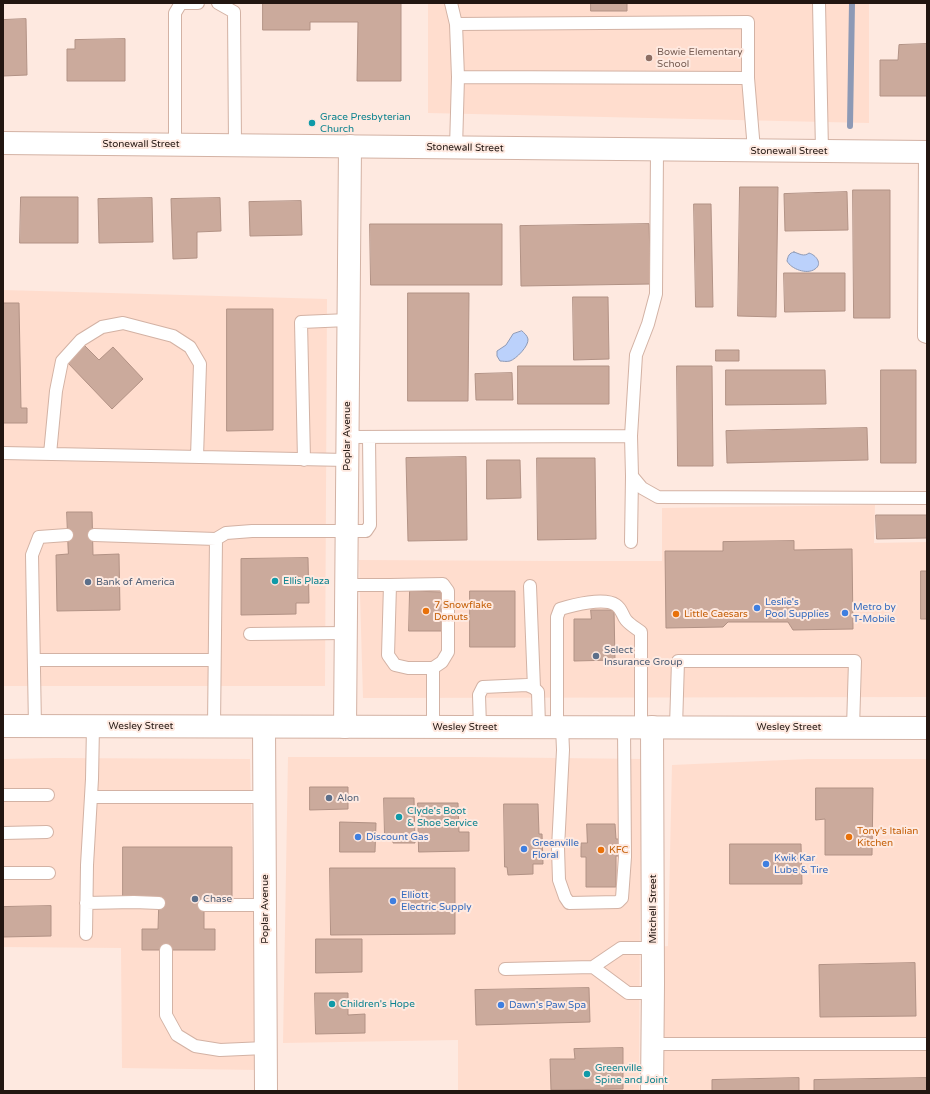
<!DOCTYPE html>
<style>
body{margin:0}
#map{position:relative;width:930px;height:1094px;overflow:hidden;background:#fee9e0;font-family:"Varela Round",sans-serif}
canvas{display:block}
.frame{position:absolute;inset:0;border:4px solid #221611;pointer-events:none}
</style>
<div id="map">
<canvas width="930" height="1094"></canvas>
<div class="frame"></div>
</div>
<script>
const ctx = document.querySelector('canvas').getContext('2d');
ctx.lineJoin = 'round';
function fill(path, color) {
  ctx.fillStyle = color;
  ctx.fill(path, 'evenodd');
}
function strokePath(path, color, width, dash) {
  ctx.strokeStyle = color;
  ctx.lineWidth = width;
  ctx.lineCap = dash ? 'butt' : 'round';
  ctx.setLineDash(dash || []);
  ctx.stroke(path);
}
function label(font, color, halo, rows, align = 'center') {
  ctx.font = font + ' "Varela Round",sans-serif';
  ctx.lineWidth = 4;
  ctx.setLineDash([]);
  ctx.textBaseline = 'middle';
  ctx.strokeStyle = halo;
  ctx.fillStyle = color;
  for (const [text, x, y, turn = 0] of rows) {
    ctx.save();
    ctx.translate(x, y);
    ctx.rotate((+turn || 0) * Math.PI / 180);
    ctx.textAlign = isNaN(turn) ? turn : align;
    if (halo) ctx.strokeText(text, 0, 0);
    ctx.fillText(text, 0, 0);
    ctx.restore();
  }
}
const built = new Path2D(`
 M428 3H869V123L428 113Z
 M3 290 327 299 325 686H3Z
 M875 505 874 543 927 542V697L363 698 359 560 553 561H662V508Z
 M288 757H471L643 759 640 912 639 1091H458V1040L283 1043Z
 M55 758 250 759 257 1070 122 1068 121 948 3 947V759Z
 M808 759H927V1091H659L656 947 668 946 672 765Z`);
const water = new Path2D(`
 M794 252C800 254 804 257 809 253 816 255 823 264 815 269 807 275 791 269 787 261 788 256 789 253 794 252Z
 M522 331C524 333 527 335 528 339 529 346 516 359 510 361 506 362 503 361 500 361L497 356V351L506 345 513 334Z`);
const stream = new Path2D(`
 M850 126 852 3`);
const building = new Path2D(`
 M263 3H401V81H357L358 22H310V30H263Z
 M591 3H627V11H591Z
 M26 19 27 75 3 76V20Z
 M125 39V81H67V49H75V40Z
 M927 44V96H880V60H898L899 45Z
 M740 187H778L776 317 738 316Z
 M853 190H890V318H854Z
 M847 192 848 230 785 231 784 194Z
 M21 197H78V243H20Z
 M152 198 153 242 99 243 98 199Z
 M220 198 221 231 197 232V258L173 259 171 199Z
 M301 201 302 235 250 236 249 202Z
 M694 204H711L713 307H696Z
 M370 224H502V285H371Z
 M649 224 651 284 521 286 520 226Z
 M784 273H845V311L785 312Z
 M408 293H469L468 401H408Z
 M573 297H608L609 359 574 360Z
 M3 303H19L21 408H27V423H3Z
 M227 309H273V430L227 431Z
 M84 345 99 360 113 347 143 379 112 409 67 362Z
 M716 350H739V361H716Z
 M518 366H609V404H518Z
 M677 366H712L713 466H678Z
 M726 370H825L826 404 726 405Z
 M881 370H916V463H881Z
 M512 373 513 400H476L475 374Z
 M867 428 868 460 727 463 726 431Z
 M466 457 467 540 408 541 406 458Z
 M537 458H595L596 539 538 540Z
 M487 460H520L521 498 487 499Z
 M67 512H92L93 555 119 554 120 610 57 611 56 555 68 554Z
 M876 515H927V538L877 539Z
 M794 541V550L852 549 853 629 793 630 788 622H728L723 627 666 628 665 551H723V542Z
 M308 558 309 603H296V614L241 615V559Z
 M921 571H927V619H921Z
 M410 591 443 592V631H409Z
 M470 591H515V647H470Z
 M591 610H614L615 660 574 661V619H591Z
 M310 787H348V809L310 810Z
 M816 788H873L872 855H825V819L816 820Z
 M384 798H414L415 843H393V837H385Z
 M418 803H458L459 832H469V851L419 852Z
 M504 804H538L539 834H542L543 864H533V874L508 875 507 867H505Z
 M340 822 376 823 375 852H340Z
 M587 824H615L616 839H620V856H616V887H586V857H581V843H587Z
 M730 844H801L802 884H730Z
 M123 847H232V901L204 905V929H215V950H142V929H158L159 897H123Z
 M330 868H455V934L331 935Z
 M51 906V936L3 937V907Z
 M316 939H362V972L316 973Z
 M915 963 916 1016 820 1017 819 965Z
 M589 988 590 1022 476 1025 475 990Z
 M315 993H348V1015L365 1014V1033L316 1034Z
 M623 1048V1089L551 1090 550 1059H575L574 1049Z
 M799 1078V1091H712V1080Z
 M927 1078V1091H814V1080Z`);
const service = new Path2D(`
 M218 3 234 12 235 145
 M451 3 456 24 458 77
 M819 3 822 151
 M456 24 748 22V78
 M175 145V13L181 3H198
 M456 148 458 77 748 78 754 150
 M925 152 924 336 927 337
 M631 436 636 355 648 324 656 294 657 150
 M347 437 631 436 632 476 642 488 658 497 927 498
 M3 453 347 460
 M50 454 56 391 62 361 81 340 102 327 123 323 173 336 190 347 200 364 197 457
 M304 460 301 322 348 320
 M94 535 216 539
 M631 542 632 476
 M346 585H390L388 655 395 665 408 668H433V727
 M390 585 443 584 448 591V652L442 662 433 668
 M530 586 534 688
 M250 634 345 633
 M34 660H214
 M35 727 32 555 39 537 67 535
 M214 727 216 539 226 533 252 531H366L370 525 369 437
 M480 727 479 695 483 687 527 685 534 688 538 692 539 727
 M557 727V617L560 609C573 605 604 597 616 605 622 609 622 615 626 620 630 625 636 628 641 632V727
 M562 727 563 750 558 848 559 880 565 897 569 903 618 902 622 898 625 857 624 727
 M676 727 678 661H855L853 728
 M3 795H48
 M91 797H264
 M3 833 47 832
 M3 873H49
 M86 903 134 902 159 903
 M204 905H265
 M86 934 87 865 92 779 93 726
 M166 950V1015L177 1035 195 1046 220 1050 265 1048
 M593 967 628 993H653
 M505 969 593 967 621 948H653
 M652 1044H927`);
const minor = new Path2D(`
 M264 727 266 1091
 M345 727 350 146
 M652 1091 653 984 652 727`);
const tertiary = new Path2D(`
 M3 143 927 152`);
const primary = new Path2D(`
 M3 726 927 728`);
const markers = [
 [649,58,4,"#8d6e63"],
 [312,123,4,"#0f9aa8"],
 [275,581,4,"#0f9aa8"],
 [88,582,4,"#5c6f8a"],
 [757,608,4,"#3f7fe0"],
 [426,611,4,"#e8710a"],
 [845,613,4,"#3f7fe0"],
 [676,614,4,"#e8710a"],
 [596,656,4,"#5c6f8a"],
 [329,798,4,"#5c6f8a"],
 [399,817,4,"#0f9aa8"],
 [358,837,4,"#3f7fe0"],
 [849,837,4,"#e8710a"],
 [524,849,4,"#3f7fe0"],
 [601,850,4,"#e8710a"],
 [766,864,4,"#3f7fe0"],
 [195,899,4,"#5c6f8a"],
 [393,901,4,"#3f7fe0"],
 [332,1004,4,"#0f9aa8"],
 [501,1005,4,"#3f7fe0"],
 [587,1074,4,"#0f9aa8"]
];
const educationNames = [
 ["Bowie Elementary",657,52],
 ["School",657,64]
];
const cultureNames = [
 ["Grace Presbyterian",320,117],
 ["Church",320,129],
 ["Ellis Plaza",283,581],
 ["Clyde's Boot",407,811],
 ["& Shoe Service",407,823],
 ["Children's Hope",340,1004],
 ["Greenville",595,1068],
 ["Spine and Joint",595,1080]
];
const streetNames = [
 ["Stonewall Street",141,144],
 ["Stonewall Street",465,148,1],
 ["Stonewall Street",789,151],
 ["Poplar Avenue",347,436,-90],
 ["Wesley Street",141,726],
 ["Wesley Street",465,727],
 ["Wesley Street",789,727],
 ["Poplar Avenue",265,909,-90],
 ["Mitchell Street",653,909,-90]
];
const serviceNames = [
 ["Bank of America",96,582],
 ["Select",604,650],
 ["Insurance Group",604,662],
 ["Alon",337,798],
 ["Chase",203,899]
];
const shopNames = [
 ["Leslie's",765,602],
 ["Pool Supplies",765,614],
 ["Metro by",853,607],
 ["T-Mobile",853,619],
 ["Discount Gas",366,837],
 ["Greenville",532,843],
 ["Floral",532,855],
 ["Kwik Kar",774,858],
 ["Lube & Tire",774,870],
 ["Elliott",401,895],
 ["Electric Supply",401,907],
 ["Dawn's Paw Spa",509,1005]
];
const foodNames = [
 ["7 Snowflake",434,605],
 ["Donuts",434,617],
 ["Little Caesars",684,614],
 ["Tony's Italian",857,831],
 ["Kitchen",857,843],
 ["KFC",609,850]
];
fill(built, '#ffddce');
fill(water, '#bbd1fb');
strokePath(water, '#8d99b5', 1);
strokePath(stream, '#8d99b5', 6);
fill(building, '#cbaa9c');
strokePath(building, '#b29285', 1);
strokePath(service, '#d3b2a4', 14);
strokePath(minor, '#d3b2a4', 24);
strokePath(tertiary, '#d3b2a4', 24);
strokePath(primary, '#d3b2a4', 24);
strokePath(service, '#fff', 12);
strokePath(minor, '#fff', 22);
strokePath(tertiary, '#fff', 22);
strokePath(primary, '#fff', 22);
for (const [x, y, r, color] of markers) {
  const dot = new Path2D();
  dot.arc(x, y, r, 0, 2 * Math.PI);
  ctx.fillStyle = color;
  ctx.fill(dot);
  strokePath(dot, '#fee9e0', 1.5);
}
label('10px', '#785e54', '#fee9e0', educationNames, 'left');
label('10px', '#0d838f', '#fee9e0', cultureNames, 'left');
label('10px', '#221611', '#fee9e0', streetNames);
label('10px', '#4e5e75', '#fee9e0', serviceNames, 'left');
label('10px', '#366cbe', '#fee9e0', shopNames, 'left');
label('10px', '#c56008', '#fee9e0', foodNames, 'left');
</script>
